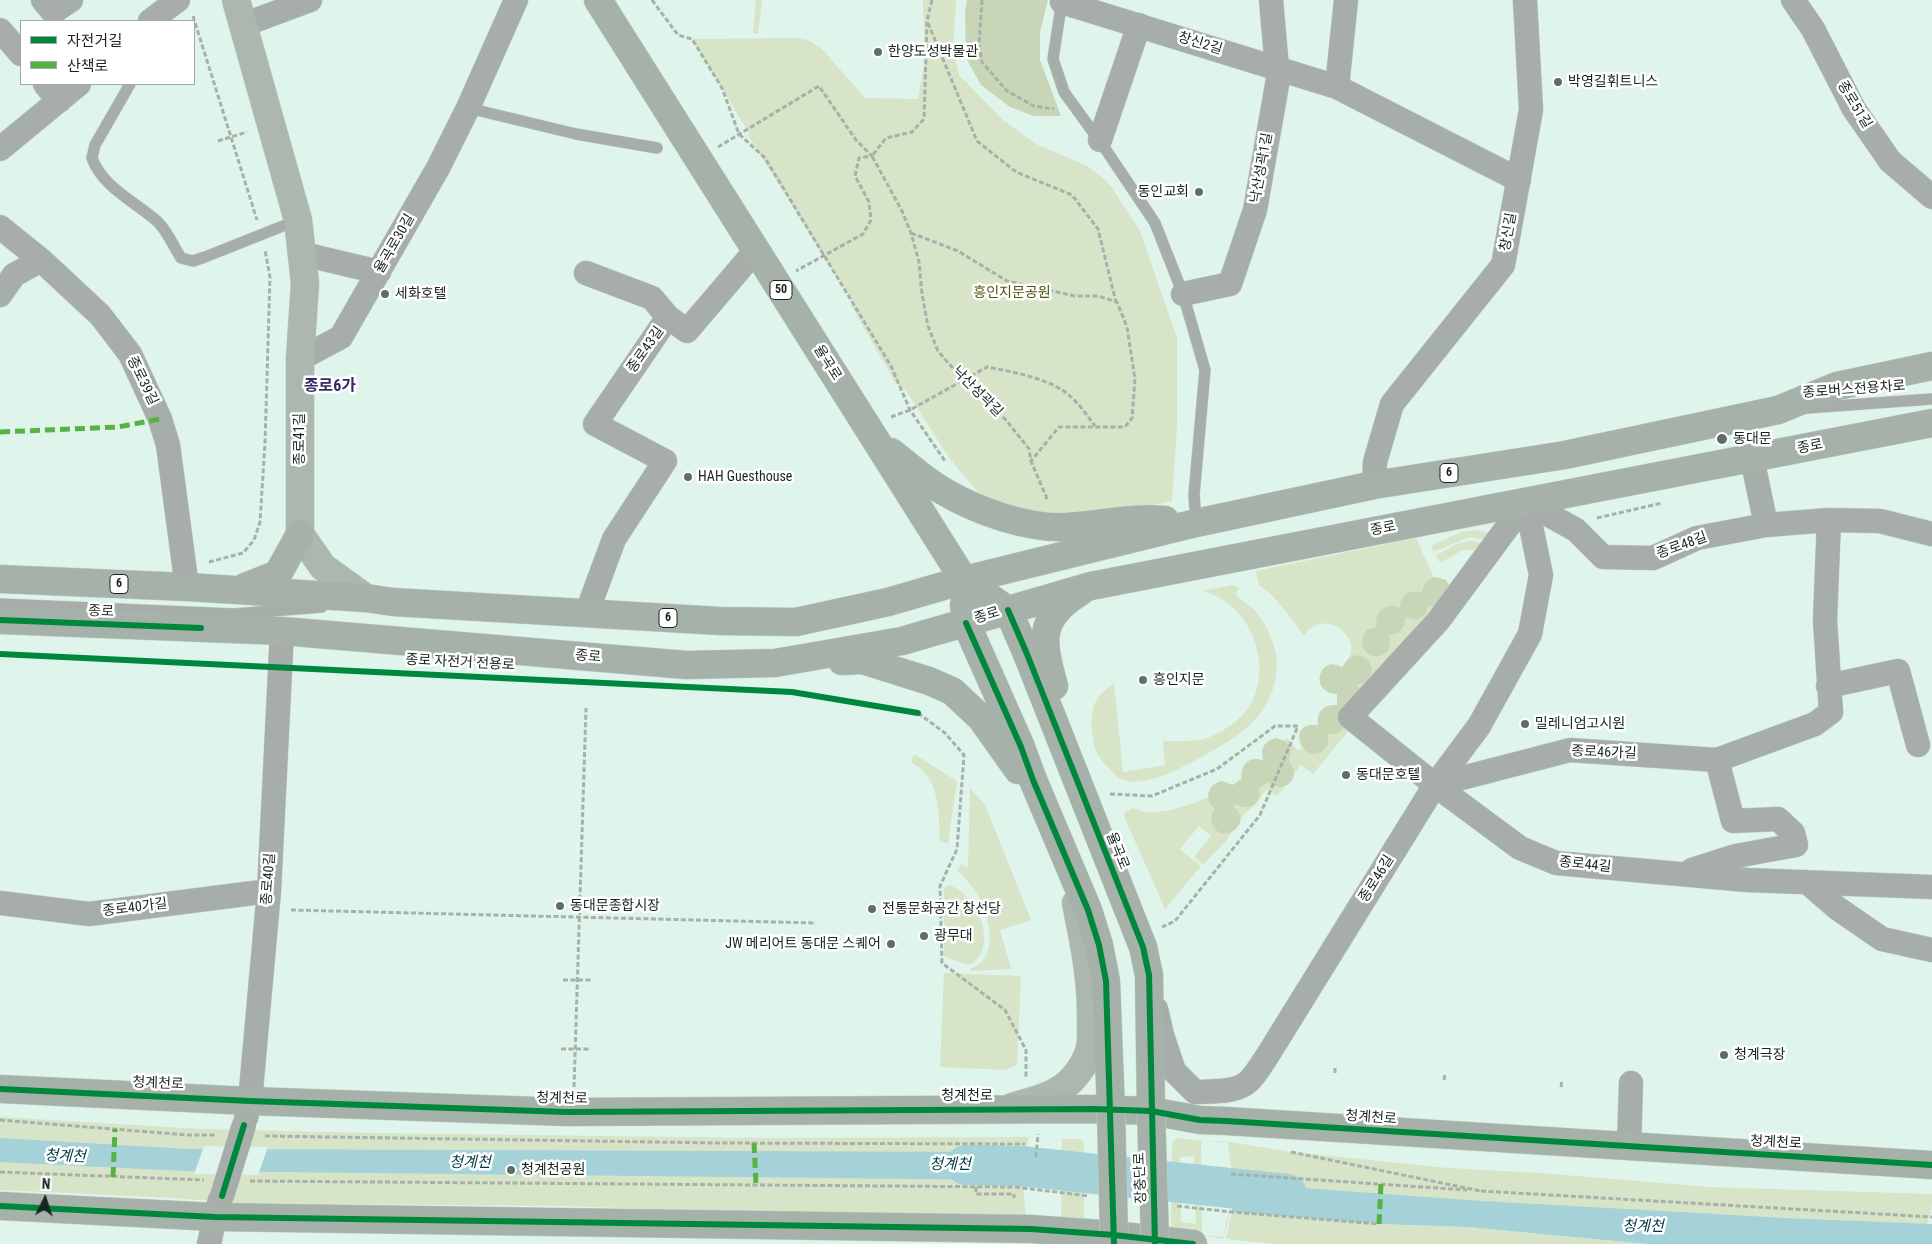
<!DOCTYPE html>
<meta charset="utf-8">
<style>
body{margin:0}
#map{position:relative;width:1932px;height:1244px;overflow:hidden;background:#dff4ea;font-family:"Roboto Condensed","Noto Sans KR",sans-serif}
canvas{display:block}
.legend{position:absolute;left:20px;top:20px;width:175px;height:65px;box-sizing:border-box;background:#fff;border:1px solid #a3a8a5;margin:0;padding:6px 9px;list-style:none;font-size:15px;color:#18261f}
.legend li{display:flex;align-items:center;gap:10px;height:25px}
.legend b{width:25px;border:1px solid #a3a8a5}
.north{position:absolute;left:20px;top:1174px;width:50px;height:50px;-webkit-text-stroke:4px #fff;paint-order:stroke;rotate:4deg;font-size:14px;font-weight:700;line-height:20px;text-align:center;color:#18261f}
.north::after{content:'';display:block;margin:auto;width:18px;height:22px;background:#18261f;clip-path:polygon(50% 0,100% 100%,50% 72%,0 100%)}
</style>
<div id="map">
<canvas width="1932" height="1244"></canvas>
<ul class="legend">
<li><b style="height:6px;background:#00873e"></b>자전거길</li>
<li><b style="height:6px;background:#55b245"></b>산책로</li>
</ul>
<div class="north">N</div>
</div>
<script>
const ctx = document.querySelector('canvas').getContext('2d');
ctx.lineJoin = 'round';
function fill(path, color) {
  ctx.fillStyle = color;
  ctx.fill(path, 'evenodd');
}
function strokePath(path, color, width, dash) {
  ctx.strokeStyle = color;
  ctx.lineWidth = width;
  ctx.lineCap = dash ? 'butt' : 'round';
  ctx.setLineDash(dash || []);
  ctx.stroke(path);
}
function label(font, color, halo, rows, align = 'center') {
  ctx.font = font + ' "Roboto Condensed","Noto Sans KR",sans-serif';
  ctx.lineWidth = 5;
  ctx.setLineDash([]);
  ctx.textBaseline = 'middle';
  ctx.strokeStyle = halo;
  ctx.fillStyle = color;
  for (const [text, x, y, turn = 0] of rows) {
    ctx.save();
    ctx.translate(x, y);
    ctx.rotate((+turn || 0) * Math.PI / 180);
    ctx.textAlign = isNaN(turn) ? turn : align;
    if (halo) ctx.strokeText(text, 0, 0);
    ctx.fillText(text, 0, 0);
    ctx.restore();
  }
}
const green = new Path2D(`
 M756 0H762L758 34 753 33Z
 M923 0H956L953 49 959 75 1003 120 1036 144 1089 167 1103 178 1112 188 1140 231 1177 338V426L1172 501 1131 509 1043 519 997 506 978 492 950 459 907 392 895 382 851 305 853 303 748 135 749 133 692 39 796 38 808 40 822 49 865 98 918 99 925 59Z
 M1475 530 1492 534 1487 540 1469 537 1434 552 1431 546 1461 532Z
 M1416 538 1448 609 1313 774 1301 765 1277 796 1267 789 1255 805 1244 814 1226 841 1203 865 1194 857 1211 836 1199 826 1180 849 1201 866 1165 909 1124 816 1125 812 1133 808C1158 822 1213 797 1235 783 1245 776 1254 768 1263 761 1270 755 1278 740 1288 739L1297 750 1306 748 1344 702 1337 671C1376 645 1325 602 1304 636 1296 625 1271 589 1259 586L1256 571Z
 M1470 541 1481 543 1477 549 1461 551 1440 563 1436 555 1457 544Z
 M1233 585 1240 588 1237 590 1236 595C1241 600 1246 603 1251 607 1262 616 1270 633 1274 646 1280 668 1276 689 1264 708 1251 729 1226 743 1205 755 1185 766 1142 791 1119 778 1116 776 1113 773 1111 770 1098 759 1093 748 1092 731 1091 704 1094 699 1114 683L1123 772 1165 765 1163 741C1179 741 1197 743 1212 736 1229 729 1249 713 1255 695 1270 654 1246 601 1202 591Z
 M914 754 957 781 948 844 940 841C939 819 940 789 924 772 921 768 915 765 911 762Z
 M970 788 985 805 1031 920 1000 930 1011 968 1010 969 971 971 970 969C1002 959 989 912 975 891 970 883 963 876 957 870L961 864 968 868Z
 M949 885C977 894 999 944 972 964H965L944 956V888Z
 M944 973 1021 976 1017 1065 1004 1070 940 1067Z
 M0 1117 201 1129 369 1133 767 1138 1029 1137C1021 1167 1023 1194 1027 1223H1061L1062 1139 1038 1138 1080 1139 1084 1143V1218L1080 1223 1026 1224 921 1218 563 1206 237 1203 173 1198 0 1190Z
 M1177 1138 1204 1141H1226C1234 1174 1234 1206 1223 1239L1206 1236 1176 1235 1171 1228 1172 1143ZM1201 1141 1226 1142C1236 1175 1231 1205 1223 1237L1202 1235ZM1194 1156 1196 1223V1224L1181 1222 1180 1157Z
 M1230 1142 1291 1152 1448 1168 1540 1173 1709 1187 1932 1194C1932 1203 1932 1215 1927 1224 1696 1214 1464 1203 1234 1183L1228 1143Z
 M1232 1212 1379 1224 1468 1227 1647 1244H1275L1226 1239Z`);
const forest = new Path2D(`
 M967 0H1048L1040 32V60L1061 116H1034L1010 107 981 85 966 58 965 12Z
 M1436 577 1446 580 1451 588 1435 607 1429 605 1425 615 1417 620 1405 617C1406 628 1399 635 1389 635L1390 647C1377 668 1351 649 1367 630L1377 627C1373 612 1385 602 1400 608 1400 595 1409 588 1422 593 1423 584 1427 579 1436 577Z
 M1357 655C1377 658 1376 683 1356 685L1363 691C1356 706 1348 737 1328 734V744C1308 776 1280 721 1318 725 1316 711 1324 704 1337 705V694C1308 693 1319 654 1342 667L1348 659Z
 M1276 738 1285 741 1291 749 1289 761C1303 777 1285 796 1268 782L1259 788C1263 804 1248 812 1235 804L1233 806C1256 826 1219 846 1212 823 1210 818 1212 813 1215 808 1203 800 1208 783 1222 781L1233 785 1242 779C1239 764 1251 755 1264 761 1259 750 1264 741 1276 738Z`);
const water = new Path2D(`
 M0 1138 189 1149 997 1152 1022 1155 1021 1181 1007 1180 185 1171 0 1162Z
 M1234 1183 1482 1201 1788 1218 1932 1224V1244H1647L1468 1227 1379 1224 1232 1212Z`);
const pier = new Path2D(`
 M204 1146 268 1147 258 1175 194 1174Z`);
const river = new Path2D(`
 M966 1165 1020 1166 1287 1194`);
const path = new Path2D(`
 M652 0 678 35 692 39 722 88 739 134 765 158 891 366 910 410 945 461
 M932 0 927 21 924 119 912 132 886 138 872 156 902 211 911 233 919 262 922 294 928 326 938 351 963 380 1006 420 1029 449 1031 461 1048 501
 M982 0 979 44 982 62 1007 91 1034 106 1054 109
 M193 16 257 220
 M928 23 977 141 1016 172 1072 195 1098 229 1116 302
 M218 141 247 132
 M718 147 819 86 856 140 872 156 859 158 855 176 869 202 871 220 863 234 796 271
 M911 233 958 251 1007 281 1075 296H1098L1117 302 1127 327 1135 379 1132 418 1125 427H1059L1031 461
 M891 417 910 410 987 367C1013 372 1054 379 1072 398 1081 406 1088 417 1095 426
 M1597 518 1662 503
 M209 562 243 553 254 540 260 522 265 443 270 277 265 250
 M918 713 945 733 964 755 957 849 940 886 942 963 1005 1010 1026 1050V1076L1027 1078
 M1110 794 1152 796 1217 769 1275 726H1298L1260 815 1175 921 1162 927
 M291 910 816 923
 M1335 1073V1068
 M1444 1080 1445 1073
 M574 1087 586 708
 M1561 1087 1562 1080
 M0 1120 188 1135H216
 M265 1136 718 1143 1025 1144
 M1291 1152 1481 1191
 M1036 1157 1038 1134
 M0 1172 204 1180
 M1231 1174 1467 1190
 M250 1181 1015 1187 1089 1196
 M976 1187V1194H1014V1198
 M1481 1191 1932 1217
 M1177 1206 1232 1212 1379 1224`);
const lane = new Path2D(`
 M1062 0 1053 59 1064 92 1106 150 1155 223 1183 294 1205 370 1194 495 1196 523
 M130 84 95 145 92 158C102 187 137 203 158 222 167 231 174 247 181 258L193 261 205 257 298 220
 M468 108 576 134 657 148
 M1807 408 1932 399
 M0 604 234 614 322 607`);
const street = new Path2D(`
 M43 0 53 12 71 0
 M1793 0 1813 29 1854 109 1890 161 1932 197
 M1062 2 1337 87 1519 180
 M150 21 178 0
 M243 25 310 0
 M0 30 21 54
 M45 84 59 101
 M1337 87 1346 0
 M1100 140 1139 25
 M0 149 79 84
 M0 227 41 260 100 315 130 354 160 419 168 445 187 587
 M303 254 379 272
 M586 273 652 298 668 317
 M1183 294 1230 284 1255 210 1278 79 1271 0
 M0 295 14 275 41 260
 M300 359 341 337 438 168 468 108 516 0
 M1752 458 1766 525
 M1374 485 1375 462 1392 404 1503 265 1531 110 1525 0
 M1526 502 1438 621 1350 717 1435 785 1520 848 1556 863 1747 880 1932 887
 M1526 502 1576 530 1603 557 1653 558 1697 538 1766 525 1829 520 1880 521 1932 534
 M587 612 614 539 665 461 595 424 668 317 687 331 756 250
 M1828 686 1898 671 1918 745
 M1435 785 1570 750 1717 760 1815 724 1831 712 1825 620 1829 520
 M1692 870 1736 856 1796 845 1793 833 1778 819 1733 821 1717 760
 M1807 882 1837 908 1882 939 1932 950
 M0 903 89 914 269 891
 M1156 1009 1162 1035 1174 1071 1195 1092C1212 1091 1237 1093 1249 1081 1256 1074 1261 1065 1266 1058L1435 785 1479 726 1530 634 1541 575 1526 502
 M246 1118 250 1101 269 891 282 631
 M1629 1147 1631 1083
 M209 1244 215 1217 220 1200`);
const secondary = new Path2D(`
 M236 0 298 220 305 283 300 359V534L323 567 366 598
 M1012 1107C1028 1102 1045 1099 1059 1090 1073 1082 1086 1064 1090 1048 1092 1039 1091 1029 1091 1021 1092 981 1084 942 1076 903`);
const primary = new Path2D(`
 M598 0 964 580 1008 610 1027 654 1143 947 1149 975 1151 1111
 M891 452C908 465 924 480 943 491 977 511 1027 529 1066 527 1099 525 1132 517 1165 520
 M0 579 187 587 366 598 393 602 720 621 796 622 888 602 964 580 1196 523 1374 485 1565 455 1778 410 1837 386 1932 366
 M245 587 278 574 300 534
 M964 604 966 623 1021 747 1033 780 1088 910 1099 945 1106 981 1111 1111
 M0 620 282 631 686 665 775 663 902 641 1091 586 1932 423
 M842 661 862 660 929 681 952 691 981 718 1018 770
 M1054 686C1042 642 1036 619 1080 592
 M0 1089 250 1101 566 1112 1094 1109 1151 1111 1200 1120 1226 1121 1932 1165
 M0 1206 215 1217 1031 1229 1114 1235 1193 1244`);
const pathBridge = new Path2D(`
 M563 980H591
 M561 1049H590`);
const streetBridge = new Path2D(`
 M222 1196 244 1125`);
const primaryBridge = new Path2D(`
 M1111 1111 1114 1235
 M1151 1111 1155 1240`);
const quiet = new Path2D(`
 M0 432 118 427 160 419
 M754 1143 756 1185
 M113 1177 115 1129
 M1379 1224 1381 1184`);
const cycleway = new Path2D(`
 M1008 610 1027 654 1143 947 1149 975 1155 1244
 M0 620 201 628
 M966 623 1021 747 1033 780 1088 910 1099 945 1106 981 1114 1244
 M0 654 792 692 918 713
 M0 1089 250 1101 566 1112 1094 1109 1151 1111 1200 1120 1226 1121 1932 1165
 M222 1196 244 1125
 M0 1206 215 1217 1031 1229 1114 1235 1193 1244`);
const markers = [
 [878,52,5,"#5e6e66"],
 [1558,82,5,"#5e6e66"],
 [1199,192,5,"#5e6e66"],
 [385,294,5,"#5e6e66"],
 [1722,439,6,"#5e6e66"],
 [688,477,5,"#5e6e66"],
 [1143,680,5,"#5e6e66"],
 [1525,724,5,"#5e6e66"],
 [1346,775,5,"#5e6e66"],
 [560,906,5,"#5e6e66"],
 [872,909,5,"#5e6e66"],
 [924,936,5,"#5e6e66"],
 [891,944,5,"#5e6e66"],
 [1724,1055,5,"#5e6e66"],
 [511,1170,5,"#5e6e66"]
];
const shields = [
 [781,290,22],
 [1449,473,18],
 [119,584,18],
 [668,618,18]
];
const shieldNames = [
 ["50",781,290],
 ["6",1449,473],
 ["6",119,584],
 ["6",668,618]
];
const streetNames = [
 ["창신2길",1200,44,17],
 ["종로51길",1854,105,59],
 ["낙산성곽1길",1262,168,-80],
 ["창신길",1509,232,-80],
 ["율곡로30길",395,244,-60],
 ["종로43길",646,350,-55],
 ["율곡로",827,363,58],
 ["종로39길",142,381,64],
 ["종로버스전용차로",1854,390,-4],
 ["낙산성곽길",977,392,45],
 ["종로41길",300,439,-90],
 ["종로",1810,447,-11],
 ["종로",1383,529,-11],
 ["종로48길",1682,546,-20],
 ["종로",101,612,2],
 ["종로",987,616,-17],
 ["종로",588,657,5],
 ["종로 자전거 전용로",460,663,3],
 ["종로46가길",1604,753,2],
 ["율곡로",1117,851,68],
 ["종로44길",1585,865,6],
 ["종로40길",269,879,-86],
 ["종로46길",1377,879,-58],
 ["종로40가길",135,908,-7],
 ["청계천로",158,1084,2],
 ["청계천로",967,1096],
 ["청계천로",562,1099,1],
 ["청계천로",1371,1118,4],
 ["청계천로",1776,1143,3],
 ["장충단로",1141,1178,-92]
];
const poiNames = [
 ["한양도성박물관",888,52],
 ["박영길휘트니스",1568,82],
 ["동인교회",1189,192,"right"],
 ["세화호텔",395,294],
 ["동대문",1733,439],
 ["HAH Guesthouse",698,477],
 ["흥인지문",1153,680],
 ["밀레니엄고시원",1535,724],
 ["동대문호텔",1356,775],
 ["동대문종합시장",570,906],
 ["전통문화공간 창선당",882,909],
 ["광무대",934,936],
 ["JW 메리어트 동대문 스퀘어",881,944,"right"],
 ["청계극장",1734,1055],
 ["청계천공원",521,1170]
];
const parkNames = [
 ["흥인지문공원",1012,293]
];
const waterNames = [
 ["청계천",65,1157,2],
 ["청계천",470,1163],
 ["청계천",950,1165],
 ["청계천",1643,1227]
];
const quarterNames = [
 ["종로6가",330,387]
];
fill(green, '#d7e4c7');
fill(forest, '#c8d5b7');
fill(water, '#a4d2d8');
fill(pier, '#dff4ea');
strokePath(river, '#a4d2d8', 40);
strokePath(lane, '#c1d1ca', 12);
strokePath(street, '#c1d1ca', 25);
strokePath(secondary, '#c1d1ca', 29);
strokePath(primary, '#c1d1ca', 29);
strokePath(path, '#a7b1aa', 3, [5, 2.5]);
strokePath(lane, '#a7ada8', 11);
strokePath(street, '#a7ada8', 24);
strokePath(secondary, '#acb8af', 28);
strokePath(primary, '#a5b1a9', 28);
strokePath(streetBridge, '#c1d1ca', 25, []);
strokePath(primaryBridge, '#c1d1ca', 29, []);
strokePath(pathBridge, '#a7b1aa', 3, [5, 2.5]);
strokePath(streetBridge, '#a7ada8', 24);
strokePath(primaryBridge, '#a5b1a9', 28);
strokePath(quiet, '#55b245', 5, [10, 5]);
strokePath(cycleway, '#00873e', 6);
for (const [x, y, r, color] of markers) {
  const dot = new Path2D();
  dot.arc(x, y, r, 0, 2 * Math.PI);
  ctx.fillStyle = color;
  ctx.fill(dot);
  strokePath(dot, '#fff', 2);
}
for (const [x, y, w] of shields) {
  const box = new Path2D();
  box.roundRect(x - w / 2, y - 9.5, w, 19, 4);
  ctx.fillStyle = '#fff';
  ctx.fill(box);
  strokePath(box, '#18261f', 1);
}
label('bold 12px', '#18261f', null, shieldNames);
label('14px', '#18261f', '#fff', streetNames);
label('14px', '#18261f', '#fff', poiNames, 'left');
label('14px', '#4f560b', '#fff', parkNames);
label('italic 15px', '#003943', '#fff', waterNames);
label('bold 16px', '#362a65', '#fff', quarterNames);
</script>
